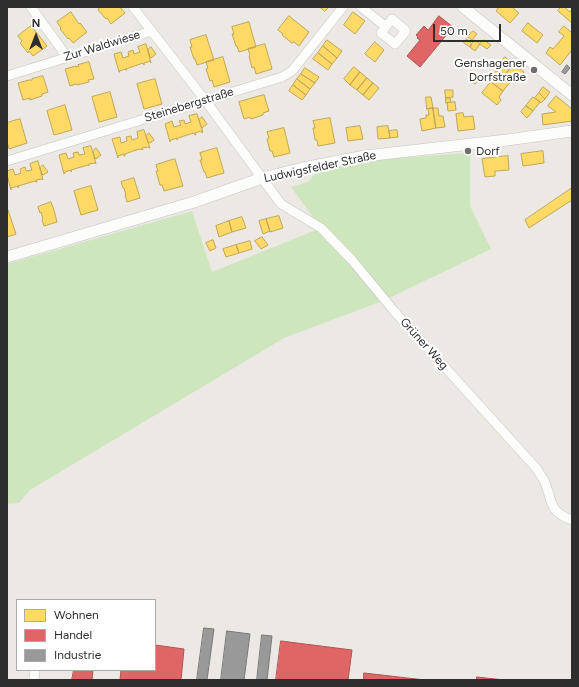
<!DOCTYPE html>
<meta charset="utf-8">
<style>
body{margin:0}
#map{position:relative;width:579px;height:687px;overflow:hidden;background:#ece8e4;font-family:Figtree,sans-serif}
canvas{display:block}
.frame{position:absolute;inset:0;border:8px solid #2e2e2e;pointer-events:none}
.legend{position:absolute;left:16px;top:599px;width:140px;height:72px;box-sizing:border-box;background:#fff;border:1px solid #ababab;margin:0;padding:5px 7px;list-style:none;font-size:12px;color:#2e2e2e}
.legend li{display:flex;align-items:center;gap:8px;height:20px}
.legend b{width:20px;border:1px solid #ababab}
.north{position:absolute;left:16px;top:16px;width:40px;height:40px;-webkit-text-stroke:3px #fff;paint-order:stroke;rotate:0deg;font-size:11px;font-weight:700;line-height:16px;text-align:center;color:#2e2e2e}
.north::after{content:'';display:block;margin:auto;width:14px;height:18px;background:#2e2e2e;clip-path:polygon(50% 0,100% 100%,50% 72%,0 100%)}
.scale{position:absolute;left:433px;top:24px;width:68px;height:18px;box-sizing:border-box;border:2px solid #2e2e2e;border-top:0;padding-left:5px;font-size:12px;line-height:14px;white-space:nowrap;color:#2e2e2e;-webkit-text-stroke:3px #fff;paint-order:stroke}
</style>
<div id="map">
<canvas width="579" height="687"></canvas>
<div class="frame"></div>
<ul class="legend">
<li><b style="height:11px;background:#ffd966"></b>Wohnen</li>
<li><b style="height:11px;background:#e06666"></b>Handel</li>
<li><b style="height:11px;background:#999"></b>Industrie</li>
</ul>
<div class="north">N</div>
<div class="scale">50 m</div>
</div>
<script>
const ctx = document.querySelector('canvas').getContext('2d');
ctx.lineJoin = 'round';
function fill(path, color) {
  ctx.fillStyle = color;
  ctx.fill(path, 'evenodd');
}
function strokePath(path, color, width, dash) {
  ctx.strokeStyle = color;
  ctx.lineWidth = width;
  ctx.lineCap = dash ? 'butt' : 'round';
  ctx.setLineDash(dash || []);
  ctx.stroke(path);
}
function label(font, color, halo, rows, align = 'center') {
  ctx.font = font + ' Figtree,sans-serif';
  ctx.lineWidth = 4;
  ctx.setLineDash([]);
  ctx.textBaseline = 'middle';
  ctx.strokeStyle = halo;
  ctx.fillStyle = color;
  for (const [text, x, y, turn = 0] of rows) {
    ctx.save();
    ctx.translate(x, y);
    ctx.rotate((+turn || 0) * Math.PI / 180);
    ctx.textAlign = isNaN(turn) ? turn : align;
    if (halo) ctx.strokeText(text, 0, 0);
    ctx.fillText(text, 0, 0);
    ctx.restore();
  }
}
const green = new Path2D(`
 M470 153V206L491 249 385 300 284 338 30 490 19 503 7 504V264L192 211 212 272 321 228 291 187 308 182 318 170 366 160Z`);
const homes = new Path2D(`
 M98 7H120L125 13 111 24 107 18 106 19 98 10 99 8Z
 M320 7H329L325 11Z
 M497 7H512L519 13 510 23 496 11 498 8Z
 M561 7H564L570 12 572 9V23L558 11Z
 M71 12 79 24 80 23 87 32 73 43 69 38 68 39 60 29 61 28 57 22Z
 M353 12 365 21 355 34 344 25Z
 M289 16 309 32 299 46 294 42 292 43 282 35 283 34 278 30Z
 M249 22 256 47 239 52 237 46H236L232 34H234L232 27Z
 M528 23 543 35 537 43 522 31Z
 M31 26 40 37 47 46 33 56 29 51 28 53 20 43 22 41 18 36Z
 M564 26 572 33V50L560 65 546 53 550 47 553 49 564 36 559 32Z
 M473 31 477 34 472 40 468 37Z
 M206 35 214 60 197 65 195 59H194L190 47H192L190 40Z
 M467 39 472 44 470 47 464 43Z
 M327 40 342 51 337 58 323 46Z
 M475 40 480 44 475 51 470 47Z
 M484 40 491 45 487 49 480 44Z
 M375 42 384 50 375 62 365 54Z
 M146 44 151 63 150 61 144 63V65L143 63 126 69 127 70H126V69L119 71 120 72H119L114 54 121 52 123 58 129 56 128 52 133 50 134 54 140 52 138 47Z
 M265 44 272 69 256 74 254 67 252 68 249 56 250 55 248 49Z
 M323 46 337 58 332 64 318 53Z
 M151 47 156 54 151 58 150 57 148 50Z
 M318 53 332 64 328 70 313 59Z
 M223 57 230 82 214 87 212 80 210 81 206 69 208 68 206 62Z
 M505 57 514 64 505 75 500 71 504 65 501 62Z
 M89 62 94 79 88 80 89 82 77 85 76 84 70 86 65 69 76 66V67L79 66 78 65Z
 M514 64 524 72 520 77 516 74 512 80 505 75Z
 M354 67 360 72 350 85 344 79Z
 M305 68 319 77 315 83 301 74Z
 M496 71 498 72 500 71 512 80 503 91 491 82 495 77 492 75Z
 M360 72 367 78 357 90 350 85Z
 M301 74 315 83 310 89 297 79Z
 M475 74 481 78 475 84 470 80Z
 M516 74 520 77 516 83 512 80Z
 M43 76 48 92 42 94V96L30 100V98L23 100 18 83 29 80H32V79Z
 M367 78 373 83 363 95 357 90Z
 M155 79 162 104 144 109 137 84Z
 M297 79 310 89 306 95 293 85Z
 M491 82 503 91 499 97 501 100 497 105 482 93Z
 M373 83 379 88 369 100 363 95Z
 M293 85 306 95 302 100 289 91Z
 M543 87 550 92 545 99 539 93Z
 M445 90H453V97L446 98Z
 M110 92 117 117 99 122 92 97Z
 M539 93 545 99 541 103 535 98Z
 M264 95 269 111 263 113V115L251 119 250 117 244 119 239 102Z
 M556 96 572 109V121L543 125 542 114 556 112 548 106Z
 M426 97H431L433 108 427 109Z
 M533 97 540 102 533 111 526 106Z
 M446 98H450L451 102 446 103Z
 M455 102 456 110 448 111 447 103Z
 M65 105 72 130 54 135 47 111Z
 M526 106 533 111 527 118 521 112Z
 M433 108H438L439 116H443L445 127 436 128Z
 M433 108 436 128 422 131 420 119 426 118V115H429L428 109Z
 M463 113 464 117 473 116 475 129 458 131 456 114Z
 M197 114 203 132 202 133 201 131 195 133 196 135H195L194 133 184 136 178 138 177 140V138L171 140 170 142 165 124 172 121 174 127 181 125 179 121 184 120 185 124 191 122 189 116Z
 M202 117 207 124 202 128 201 127 199 120Z
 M330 118 335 143 318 146 317 140H315L313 128H315L313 121Z
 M20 119 27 143 9 149 7 141V123Z
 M360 126 363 139 348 141 346 128Z
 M388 126 390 138 378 139 377 127Z
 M284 128 290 153 274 157 272 151H270L267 139 269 138 267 132Z
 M144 130 150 148H149L148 147 142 148 143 150 142 149 136 150 125 154V156H124V154L118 156V158L112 139 120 137 121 143 127 141 126 137 131 136 132 140 138 138 137 132Z
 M397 130 398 137 390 138 389 131Z
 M149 133 154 140 150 143 148 142 146 136Z
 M91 146 96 164 95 163 89 164V166L88 165 71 170 72 171 71 172V170L65 172V173L64 174 59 155 66 153 68 159 74 157 73 153 78 152 79 155 85 154 83 148Z
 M96 148 101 155 96 159 95 158 93 152Z
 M217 148 224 173 207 178 205 172H204L200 160H202L200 153Z
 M543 151 544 163 523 166 521 154Z
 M508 156 509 170 495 171V176L485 177 482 159Z
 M175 159 183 186 164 191 162 185H160L156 171H158L156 165Z
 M38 161 43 180 42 179 36 180 37 182H36L35 181 18 186 19 187 18 188V186L11 188V190L7 175V171L13 169 15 175 21 173 20 169 25 167 26 171 32 170 30 164Z
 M43 165 48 172 43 175 42 174 40 168Z
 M134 178 140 198 127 202 125 195H126L124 188H123L121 182Z
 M91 186 98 210 81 215 74 191Z
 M572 188V200L529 228 525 220Z
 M51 202 54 210 57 222 44 226 42 220 43 219 41 212 40 213 38 207Z
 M7 210H8L16 234 7 237Z
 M279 216 283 228 270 232 266 219Z
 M242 217 246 228 232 232 229 221Z
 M266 219 270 231 263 234 259 221Z
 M229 221 232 232 219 237 216 226Z
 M262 237 268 245 261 249 255 241Z
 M213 240 216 248 210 251 206 243Z
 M250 241 252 249 239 253 236 245Z
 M236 245 239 253 226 257 223 249Z`);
const shops = new Path2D(`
 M439 16 453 27 420 67 407 56 420 40 417 38 418 37 416 35 424 26 428 30Z
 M281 641 352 650 348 680H276Z
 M155 645 184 649 181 680H120L121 670H155Z
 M74 670H93L92 680H72Z
 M364 673 425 680H364Z
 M477 677 504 680H477Z`);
const industry = new Path2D(`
 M567 65 570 68 565 74 562 72Z
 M204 628 214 629 207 680H197Z
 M227 631 250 634 244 680H221Z
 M262 635 272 636 267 680H257Z`);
const minor = new Path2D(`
 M31 7 67 57
 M133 7 205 100 281 204 321 228 352 260 394 311 537 469C539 473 542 477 544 480 553 500 547 511 572 520
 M361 7 385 26
 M392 19 406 31 395 44 381 33Z
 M7 76 152 31
 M7 161 282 77 292 71 343 7
 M34 680 35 670`);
const tertiary = new Path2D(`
 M463 7 572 95
 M7 257 194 202 262 178 303 168 365 156 507 140 572 131`);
const markers = [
 [534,70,4,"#706f6e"],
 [468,151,4,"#706f6e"]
];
const streetNames = [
 ["Zur Waldwiese",102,46,-17],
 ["Steinebergstraße",189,105,-17],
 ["Ludwigsfelder Straße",320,167,-12],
 ["Grüner Weg",424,344,48]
];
const poiNames = [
 ["Genshagener",526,63],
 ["Dorfstraße",526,77],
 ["Dorf",476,151,"left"]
];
fill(green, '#cee6be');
fill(homes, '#ffd966');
strokePath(homes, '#c0a655', 1);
fill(shops, '#e06666');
strokePath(shops, '#ab5555', 1);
fill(industry, '#999');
strokePath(industry, '#797979', 1);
strokePath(minor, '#c5c4c5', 10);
strokePath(tertiary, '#c5c4c5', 12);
strokePath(minor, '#fcfcfb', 9);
strokePath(tertiary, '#fcfcfb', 11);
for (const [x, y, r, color] of markers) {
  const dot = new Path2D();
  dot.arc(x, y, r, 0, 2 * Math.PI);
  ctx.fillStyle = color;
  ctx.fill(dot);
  strokePath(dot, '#fff', 1.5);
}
label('12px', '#2e2e2e', '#fff', streetNames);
label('12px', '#2e2e2e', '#fff', poiNames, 'right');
</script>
